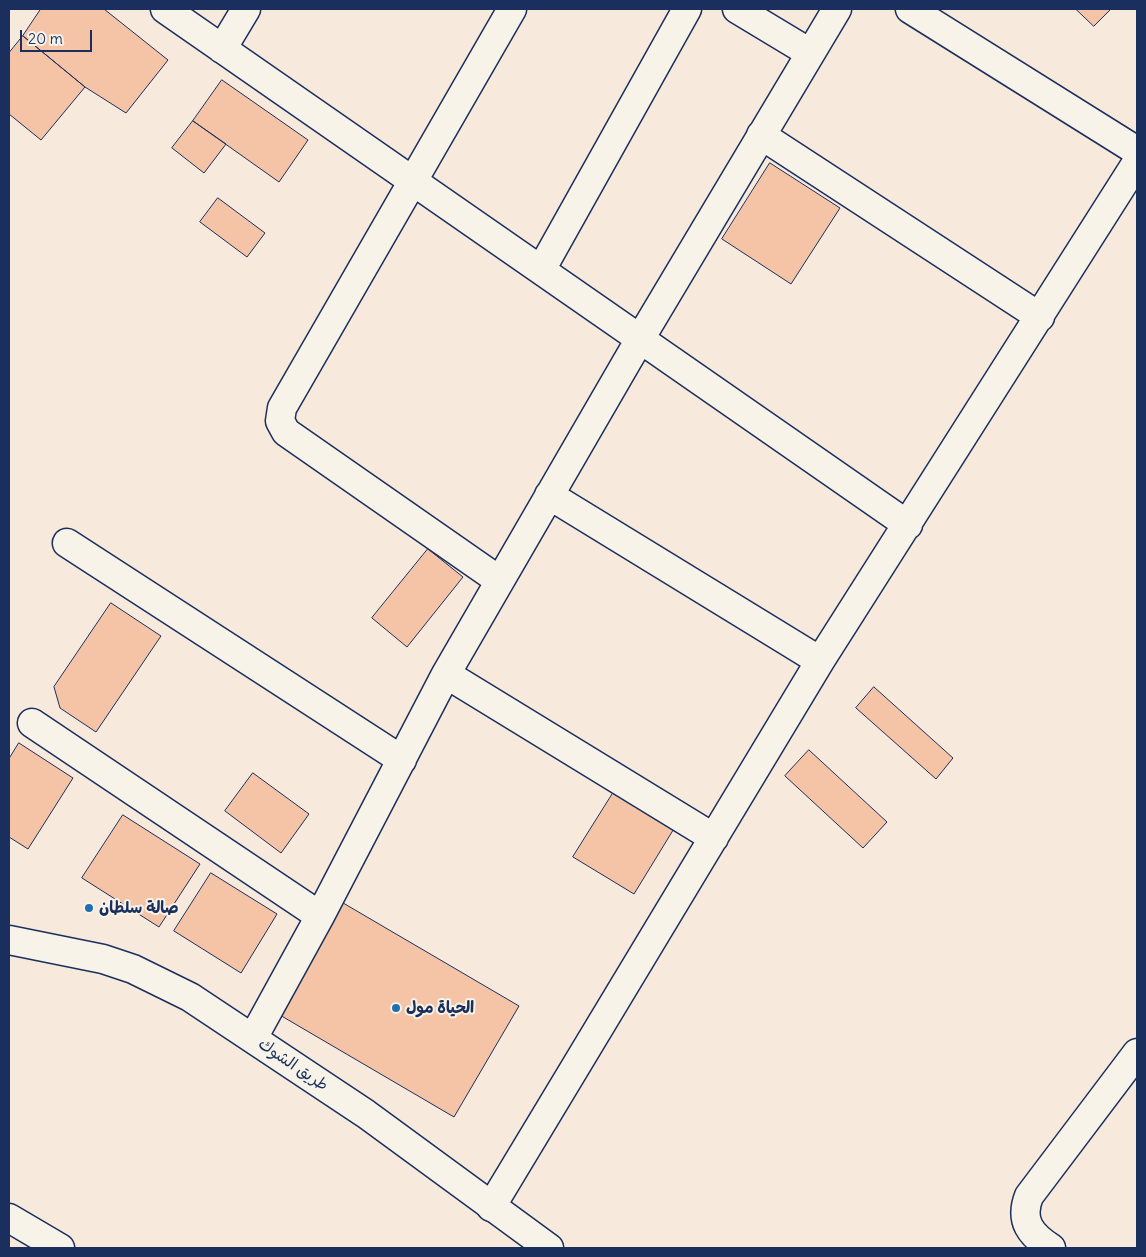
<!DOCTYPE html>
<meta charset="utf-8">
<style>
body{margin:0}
#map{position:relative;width:1146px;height:1257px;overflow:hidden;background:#f7e9db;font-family:Delius,sans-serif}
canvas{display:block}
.frame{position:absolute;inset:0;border:10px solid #1b2f5e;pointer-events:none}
.scale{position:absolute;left:20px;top:30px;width:72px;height:22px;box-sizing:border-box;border:2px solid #1b2f5e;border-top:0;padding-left:6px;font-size:15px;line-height:18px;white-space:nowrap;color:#1b2f5e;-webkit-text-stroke:4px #f7f3e8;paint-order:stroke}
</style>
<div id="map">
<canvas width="1146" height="1257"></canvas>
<div class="frame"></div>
<div class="scale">20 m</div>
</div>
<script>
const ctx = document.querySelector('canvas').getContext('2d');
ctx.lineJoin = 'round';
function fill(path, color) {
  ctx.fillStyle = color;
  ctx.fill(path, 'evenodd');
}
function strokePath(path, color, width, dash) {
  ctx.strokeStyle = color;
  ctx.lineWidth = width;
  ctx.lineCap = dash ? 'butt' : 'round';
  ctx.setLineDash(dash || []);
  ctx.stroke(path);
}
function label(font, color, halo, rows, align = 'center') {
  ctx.font = font + ' Delius,"Playpen Sans Arabic",sans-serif';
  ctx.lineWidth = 4;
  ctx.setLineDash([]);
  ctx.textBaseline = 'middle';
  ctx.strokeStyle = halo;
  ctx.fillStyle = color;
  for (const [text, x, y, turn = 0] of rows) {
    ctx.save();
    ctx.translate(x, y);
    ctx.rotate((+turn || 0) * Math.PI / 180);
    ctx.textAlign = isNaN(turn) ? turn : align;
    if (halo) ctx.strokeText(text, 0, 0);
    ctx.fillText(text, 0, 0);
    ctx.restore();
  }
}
const building = new Path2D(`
 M41 9H104L168 60 126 113 85 87 23 36Z
 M1076 9H1111L1094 26Z
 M23 36 85 87 41 140 9 114V53Z
 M222 80 308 140 279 182 193 121Z
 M193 121 226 144 204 173 172 148Z
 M770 163 840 208 791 284 722 239Z
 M218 198 265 233 247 257 200 222Z
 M428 549 463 577 407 647 372 618Z
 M111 603 161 636 96 732 60 708 54 687Z
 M874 687 953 758 936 779 856 708Z
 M19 743 73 778 28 849 9 837V759Z
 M809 750 887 822 863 848 785 776Z
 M253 773 309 814 281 853 225 811Z
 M615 790 675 827 634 894 573 857Z
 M123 815 200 864 159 927 82 878Z
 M211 873 277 914 241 973 174 931Z
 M338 900 519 1006 454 1117 273 1011Z`);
const street = new Path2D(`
 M165 9 908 525
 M737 9 810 53
 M910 9 1137 151
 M222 49 246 9
 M761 135 1040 317
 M541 270 687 9
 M549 495 820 661
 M67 543 402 760
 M500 581 286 432 280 421 282 408 512 9
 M446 674 714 838
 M32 723 320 916
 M253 1038 320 916 446 674 640 339 837 9
 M491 1207 820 661 1137 162
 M1051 1248C1031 1235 1019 1221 1029 1196L1137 1053`);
const primary = new Path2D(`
 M9 940 103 959 133 969 190 997 366 1114 549 1248
 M9 1218 60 1248`);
const markers = [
 [89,908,5,"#1f6fb2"],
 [396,1008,5,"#1f6fb2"]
];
const poiNames = [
 ["صالة سلطان",99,908],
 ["الحياة مول",406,1008]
];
const streetNames = [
 ["طريق الشوك",293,1065,34]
];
fill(building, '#f5c3a5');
strokePath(building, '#1b2f5e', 1);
strokePath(street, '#1b2f5e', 31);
strokePath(primary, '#1b2f5e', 31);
strokePath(street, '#f7f3e8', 28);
strokePath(primary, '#f7f3e8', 28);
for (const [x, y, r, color] of markers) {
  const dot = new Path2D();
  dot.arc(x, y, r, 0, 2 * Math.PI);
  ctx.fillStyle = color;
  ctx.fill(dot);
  strokePath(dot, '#f7f3e8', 2);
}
label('bold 16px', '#1b2f5e', '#f7f3e8', poiNames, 'left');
label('16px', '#1b2f5e', '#f7f3e8', streetNames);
</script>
